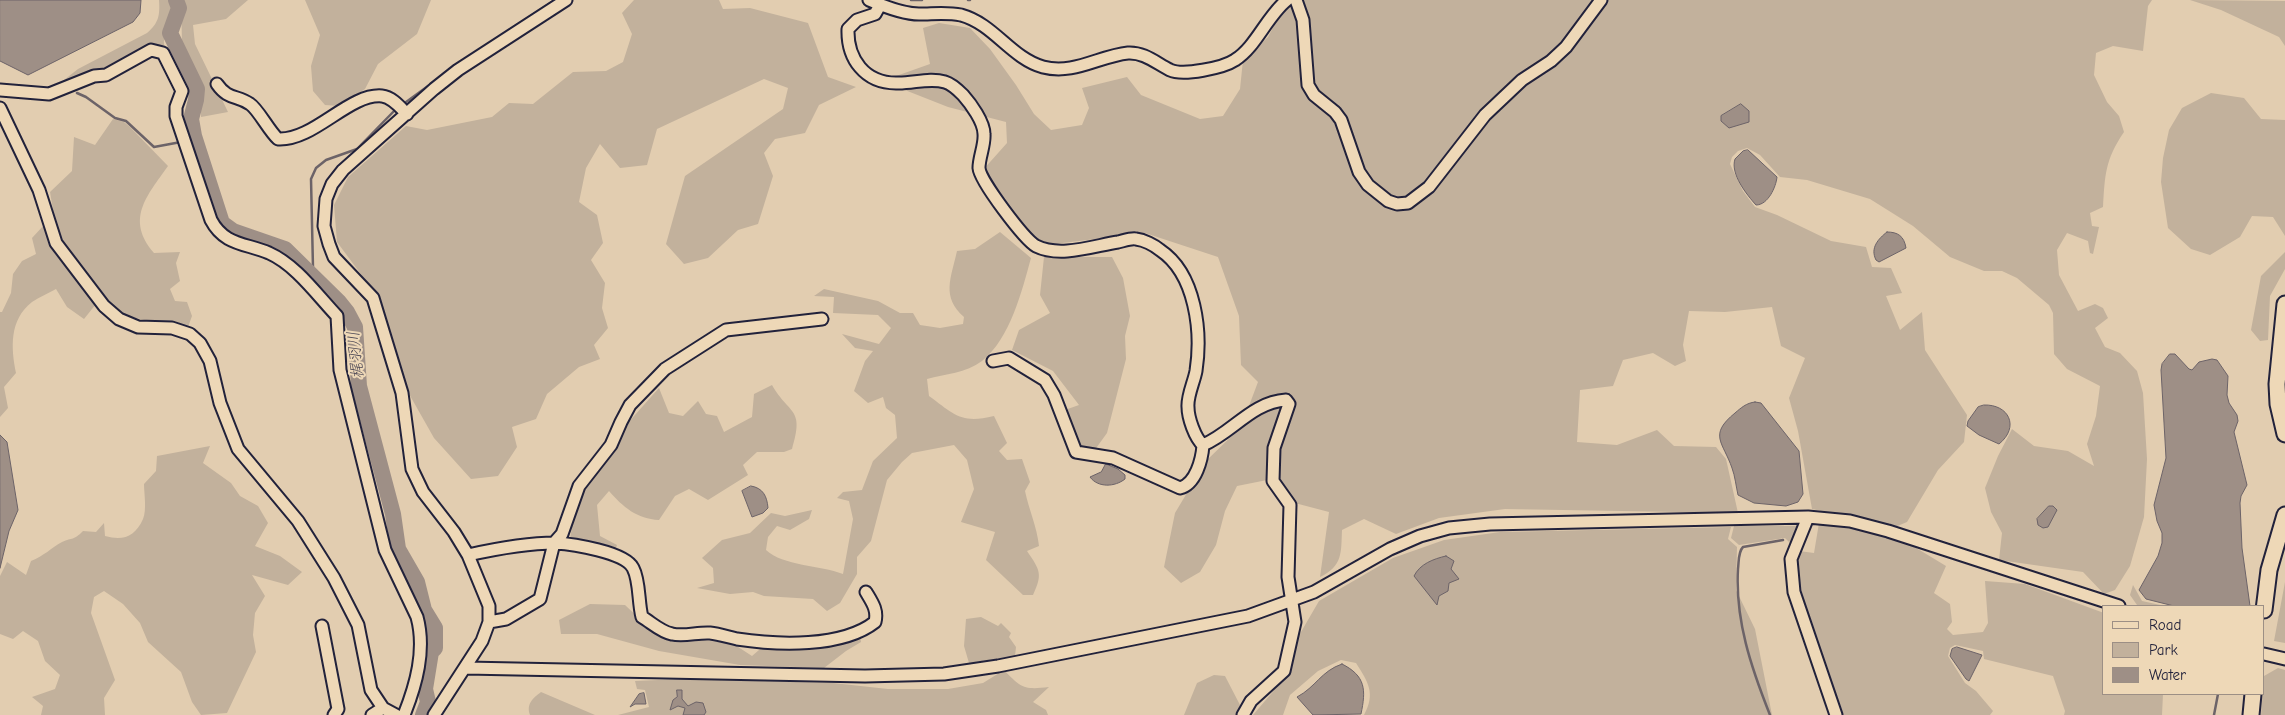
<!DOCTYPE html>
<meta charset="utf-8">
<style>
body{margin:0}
#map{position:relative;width:2285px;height:715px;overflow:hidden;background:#e2cdb0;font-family:"Comic Neue",sans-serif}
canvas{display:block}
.legend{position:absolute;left:2102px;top:605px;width:162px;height:90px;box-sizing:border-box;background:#eed8b7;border:1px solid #9c8f85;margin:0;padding:6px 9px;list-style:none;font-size:15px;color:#22223b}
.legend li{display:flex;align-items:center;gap:10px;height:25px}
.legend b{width:25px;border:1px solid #9c8f85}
</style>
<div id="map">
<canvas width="2285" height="715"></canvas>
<ul class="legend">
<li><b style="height:6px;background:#eed8b7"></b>Road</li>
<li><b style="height:14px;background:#c2b19c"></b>Park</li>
<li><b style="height:14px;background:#9e8f86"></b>Water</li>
</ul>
</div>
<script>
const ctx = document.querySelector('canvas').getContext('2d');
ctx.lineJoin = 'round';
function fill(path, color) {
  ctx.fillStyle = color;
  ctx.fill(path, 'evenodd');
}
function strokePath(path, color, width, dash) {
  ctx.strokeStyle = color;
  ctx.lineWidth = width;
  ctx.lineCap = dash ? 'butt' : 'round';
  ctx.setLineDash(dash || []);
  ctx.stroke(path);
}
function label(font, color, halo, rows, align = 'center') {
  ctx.font = font + ' "Comic Neue","Klee One",sans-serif';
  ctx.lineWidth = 4;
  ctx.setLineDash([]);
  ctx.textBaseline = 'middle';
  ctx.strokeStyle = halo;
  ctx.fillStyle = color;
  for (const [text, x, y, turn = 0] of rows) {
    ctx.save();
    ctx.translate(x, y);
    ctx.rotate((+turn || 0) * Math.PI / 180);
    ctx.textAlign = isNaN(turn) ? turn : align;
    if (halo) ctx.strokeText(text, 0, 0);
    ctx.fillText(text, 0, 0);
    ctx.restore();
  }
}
const green = new Path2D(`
 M159 0H172C175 17 163 29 164 45L151 46 108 70 50 91 78 69 147 33C159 23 160 15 159 0Z
 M181 0H248L226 19 193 25 195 44 228 112 201 117V90L182 44Z
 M305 0H431L417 34 378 64 365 89 340 106 325 105 313 91 311 66 320 35Z
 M634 0H719L723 9 750 8 808 23 828 77 856 87 819 105 805 133 775 139 764 153 773 176 758 224 738 230 708 258 684 264 666 244 685 176 783 109 788 88 764 79 657 129 647 165 620 168 600 144 586 168 579 202 597 215 603 243 591 260 605 283 602 308 608 328 594 345 600 359 579 367 547 394 536 419 512 427 517 447 498 476 471 479 434 438 404 385 378 297 337 242 334 205 348 177 406 126 427 130 492 117 509 103 533 104 573 72 606 71 623 62 632 34 622 13Z
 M1287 0H2152L2148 6 2143 51 2113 46 2096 53 2094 75 2107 102 2119 116 2124 132C2105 160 2105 175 2103 207L2090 213 2092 226 2099 227 2093 254 2090 253 2088 241 2067 233 2057 250 2059 275 2078 311 2095 304 2103 308 2108 318 2095 328 2105 347 2120 353 2137 371 2143 393 2147 459 2144 517 2130 566 2115 590 2104 594 2083 572 1999 560 2002 533 1991 512 1985 488 1998 456 2012 429 2034 446 2068 451 2094 466 2087 444 2096 416 2100 386 2067 369 2054 354 2053 313 2049 305 2017 278 2002 271H1984L1950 257 1913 226 1870 199 1807 180 1780 177 1760 155 1747 148 1738 151 1732 157 1730 164 1743 191 1755 207 1777 215 1831 241 1866 247 1872 267 1891 268 1902 293 1886 296 1900 330 1922 312 1925 350 1967 415 1964 442 1938 470 1907 522 1895 527 1812 509 1798 431 1789 398 1805 358 1781 346 1772 307 1725 312 1689 311 1683 345 1686 361 1675 366 1653 353 1623 360 1613 386 1580 390 1577 442 1617 445 1657 430 1674 446 1716 447 1726 459 1738 513 1505 509 1439 518 1396 534 1364 519 1342 530C1341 553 1343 566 1320 577L1329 512 1291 502 1267 480 1237 486 1225 511 1216 545 1200 572 1181 583 1164 567 1175 513 1206 461 1241 427 1258 382 1241 365 1239 316 1218 257 1145 233 1046 245 1015 220 982 171 1007 143 1006 122 948 107 882 81 930 64 923 28 939 23 970 28 990 49 1016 85 1034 114 1051 130 1082 125 1089 108 1082 88 1127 77 1141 95 1200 119 1223 116 1240 89 1243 60 1268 37Z
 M2190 0 2285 1V46L2279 37 2221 10Z
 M2211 93 2244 98 2261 119 2285 120V236L2273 217 2252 216 2240 237 2210 255 2191 249 2168 228 2161 182 2163 158 2169 130 2182 108Z
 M113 119 124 122 130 127 168 166C147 196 125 219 154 253L180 252 176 263 180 281 170 289 175 301 187 302 192 316 188 327 175 321 152 322 124 315 111 305 63 242 55 222 50 192 72 171 74 137 95 145Z
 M44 225 55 254 96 304 84 319 67 307 56 289C49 293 39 297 32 302 9 320 11 348 16 373L4 387 8 408 0 417V312H2L11 293 13 274 22 261 36 254 32 238Z
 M1000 232 1031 258C1022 291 1010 339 982 361 966 373 945 374 927 379L929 396C955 415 961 424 994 416L1007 443 999 451 1007 460 1022 459 1030 482 1025 491C1029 510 1037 527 1039 546L1027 551C1040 570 1043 574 1033 595H1023L986 560 995 532 961 522 974 489 967 460 954 445 912 453 902 462 887 480 871 541 857 557V574L840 603 827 611 813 599 764 596 753 592 730 594 697 588 714 583 713 568 702 558 722 540 750 533 771 513 785 516 812 510 809 519 790 530 777 526 768 537 766 550C783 566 820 565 843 574L853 519 849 501 837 498 843 492 862 490 873 461 897 438 895 415 886 408 883 397 868 403 854 391 865 361 873 351 855 348 842 334 879 344 891 328 878 315 833 313 834 297 814 296 824 289 878 301 900 313H913L920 325 940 328 963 324 964 317C941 297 951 278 957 251L975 249Z
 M2285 252V269L2270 296 2268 340 2260 341 2251 330 2261 276Z
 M1044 257H1112L1123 278 1130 316 1125 336 1126 359 1107 433 1094 451 1074 447 1062 411 1079 405 1053 371 1012 350 1019 330 1050 313 1040 295Z
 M772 385C789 415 805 407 792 449L784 452H757L743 465 748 475 708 500 689 489 675 496 659 520C637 519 623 507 609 491L597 505 600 536 617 545 615 551 570 539 575 508 582 488 626 425 659 388 669 413 683 416 698 401 706 414 717 416 724 432 752 417 754 394Z
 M210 446 203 463 231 483 240 496 258 506 268 523 255 546 280 556 302 572 288 585 252 575 265 596 255 613 253 635 256 652 227 713 201 715 192 702 181 672 148 642 140 623 123 604 104 591 94 597 91 613 115 680 104 698 105 715H41L43 706 32 697 55 689 60 675 45 661 38 641 23 631 13 639 0 634V576L7 562 26 575 31 561C44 556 51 548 62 542 73 537 73 541 83 531L96 532 104 523 105 536C123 541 135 537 143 519 147 510 144 493 144 484L156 471 157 456Z
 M1819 523 1855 529 1908 543 1946 566 1934 593 1950 604 1952 622 1947 629 1953 635 1983 632 1988 623 1985 581 2025 584 2104 613V694H2163L2162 715H2064L2065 711 2053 676 1984 659 1983 651 1955 645 1950 648 1948 656 1965 683 1976 691 1993 711 1990 715H1840C1829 681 1786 581 1799 551L1814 553Z
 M1734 526H1797L1791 544 1785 538 1739 545 1731 538Z
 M1731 527 1728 539 1737 547 1736 590 1755 629 1772 715H1364C1376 693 1368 682 1356 663L1341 660 1318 671 1290 695 1283 715H1253L1288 674 1294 644 1319 601 1393 558 1444 540 1500 532Z
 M2285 582V643L2274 641Z
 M2133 585 2142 601 2165 606 2137 605 2130 595Z
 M590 604 625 605 644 623 666 637 732 643 752 656 766 644 860 636 861 642 846 651 824 668 740 665 659 651 597 634H561L559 620Z
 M981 617 998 626 1001 623 1011 633 1009 637 1016 647 1015 656 969 663 964 646 966 619Z
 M2278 668 2285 670V715H2261L2264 676Z
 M1004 670C1021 688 1024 690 1049 687L1033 702 1046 710 1048 715H618L649 707 645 690 637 689 635 681 682 679 833 683 888 689H948L983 683Z
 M1214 675 1225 676 1240 705 1236 715H1184L1197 683Z
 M541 692 595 715H530C526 704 533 698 541 692Z`);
const water = new Path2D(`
 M0 0H141L140 13 133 22 28 75 0 61Z
 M1741 104 1749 111V122L1729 128 1721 121V116Z
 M1748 150 1777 177C1776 187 1768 205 1756 205 1747 195 1730 174 1735 159L1743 151Z
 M1887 232C1898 232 1904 236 1906 248L1879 262 1876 260C1870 248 1878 239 1887 232Z
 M2170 354H2175L2189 369 2192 370 2199 362 2212 359 2217 360 2228 376 2227 395 2229 403 2237 415 2238 421 2234 432 2247 485 2241 496 2240 503 2242 548 2250 606H2174L2146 599 2139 590 2158 556 2162 543V533L2157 521 2154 505 2166 458 2161 370 2162 364Z
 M1755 402 1761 403 1799 451 1803 494 1798 502 1786 506 1754 503 1738 495C1736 486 1735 476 1732 468 1723 442 1708 435 1735 413 1741 408 1746 403 1755 402Z
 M1984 405C2009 404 2020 427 1999 444L1979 435 1967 426 1968 421 1978 407Z
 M0 435 7 442 18 510 9 531 0 568Z
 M1106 464 1118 469 1125 475V479C1115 487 1098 488 1090 477L1101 472Z
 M751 486C763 488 767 496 768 508L763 513 752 517 742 491Z
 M2049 506H2053L2057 510 2048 527 2043 528 2038 525 2037 519Z
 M1446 556 1454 561 1451 569 1459 579 1449 583 1448 591 1439 596 1437 605 1414 576C1420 564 1433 559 1446 556Z
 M1957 647 1982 655 1969 681 1966 679 1950 656 1952 649Z
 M1342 664C1366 676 1366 690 1361 714L1313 715 1297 697C1316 687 1321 671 1342 664Z
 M677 690H682V699L688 706 696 702 703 703 706 712 704 715H683L685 708 678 706 670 710 673 700 677 697Z
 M644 693 646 704H635L630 707 639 694Z`);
const stream = new Path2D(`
 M911 0H922
 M968 0H970
 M456 65 555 0
 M77 93 86 97 115 118 126 121 154 147 181 142
 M402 105 450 70
 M309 272 313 268 311 179 316 168 326 160 357 149 397 108
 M1770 715C1751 667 1735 620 1738 569 1739 561 1738 552 1743 547L1783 540
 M2214 715 2218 694`);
const river = new Path2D(`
 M176 0 179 8 170 33 197 89 196 100 191 119 194 136 222 223 233 231 285 249 339 302 347 312 355 327 359 386 393 514 398 549 417 582 424 610 435 628V648L431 652 425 689 428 702 423 715`);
const street = new Path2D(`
 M869 0C883 6 903 14 919 14 933 14 947 12 961 15 994 24 1011 58 1043 67 1074 75 1099 56 1128 53 1144 52 1156 63 1170 70 1183 76 1223 68 1235 60 1256 47 1267 16 1287 0
 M1296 0 1303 20 1308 85 1314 95 1335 112 1341 120 1359 172 1368 185 1388 201 1397 204 1408 203 1429 187 1485 115 1522 80 1551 61 1566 47 1601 0
 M880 5 875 14 857 20 848 29C847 59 865 83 896 83 912 84 929 77 945 82 952 84 958 90 963 95 971 104 984 122 984 134 985 145 979 157 979 168 980 181 1024 239 1036 246 1060 258 1093 246 1118 242 1123 241 1131 238 1136 239 1144 240 1154 245 1160 250 1196 274 1202 332 1196 371 1194 382 1187 396 1188 407 1188 418 1195 438 1203 445 1232 433 1252 402 1286 400L1289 404 1274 448 1273 481 1290 505 1288 577 1295 622 1284 671 1251 701 1243 715
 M217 84C228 100 237 95 250 104 258 109 269 131 278 139 314 141 349 93 382 96 392 97 400 107 407 114
 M0 90 49 94 94 76 106 75 151 50 163 53 182 91 176 107V116L211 220C224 245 245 243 269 253 296 265 317 295 337 316L340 370 385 550 417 617C426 650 416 685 404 715
 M0 108 39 190 56 243 104 306 119 319 138 327 172 328 190 334 200 343 210 361 220 403 238 449 298 521 334 578 358 625 371 690 383 708 396 715
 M993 361 1009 358 1045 380 1054 395 1076 452 1113 458 1180 488C1196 484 1202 459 1203 445
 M1808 517 1791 559 1794 592 1836 715
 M468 555C495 549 527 543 555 543 573 544 625 552 633 568 640 581 638 602 642 617 652 623 661 632 672 634 684 637 698 632 710 633 719 634 728 637 737 639 777 645 842 648 875 622 878 610 872 602 866 592
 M489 622 506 619 540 599 554 543 562 534 579 486 611 445 621 422 630 405 665 369 726 330 822 319
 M322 626 338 709 334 715
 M2264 654 2285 659
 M466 668 865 676 944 674 998 666 1248 616 1314 592 1390 549 1420 536 1449 528 1490 524 1808 517 1850 521 1888 531 2119 606
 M372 715 383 708
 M434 715 482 641 489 622V606L468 555 454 532 423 492 412 469 402 393 373 298 334 257 329 244 324 226 326 199 332 184 343 170 434 89 458 70 566 0`);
const secondary = new Path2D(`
 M2285 304 2277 384 2278 404 2285 434
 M2264 610 2269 570 2285 515
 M2251 715 2253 694`);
const waterNames = [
 ["梶羽川",356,355,-96]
];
fill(green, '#c2b19c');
fill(water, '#9e8f86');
strokePath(water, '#6c6368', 1);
strokePath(stream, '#6c6368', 2.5);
strokePath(river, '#9e8f86', 16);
strokePath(street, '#22223b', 15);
strokePath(secondary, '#22223b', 19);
strokePath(street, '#eed8b7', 11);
strokePath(secondary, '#eed8b7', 15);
label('italic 16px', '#474352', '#eed8b7', waterNames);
</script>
